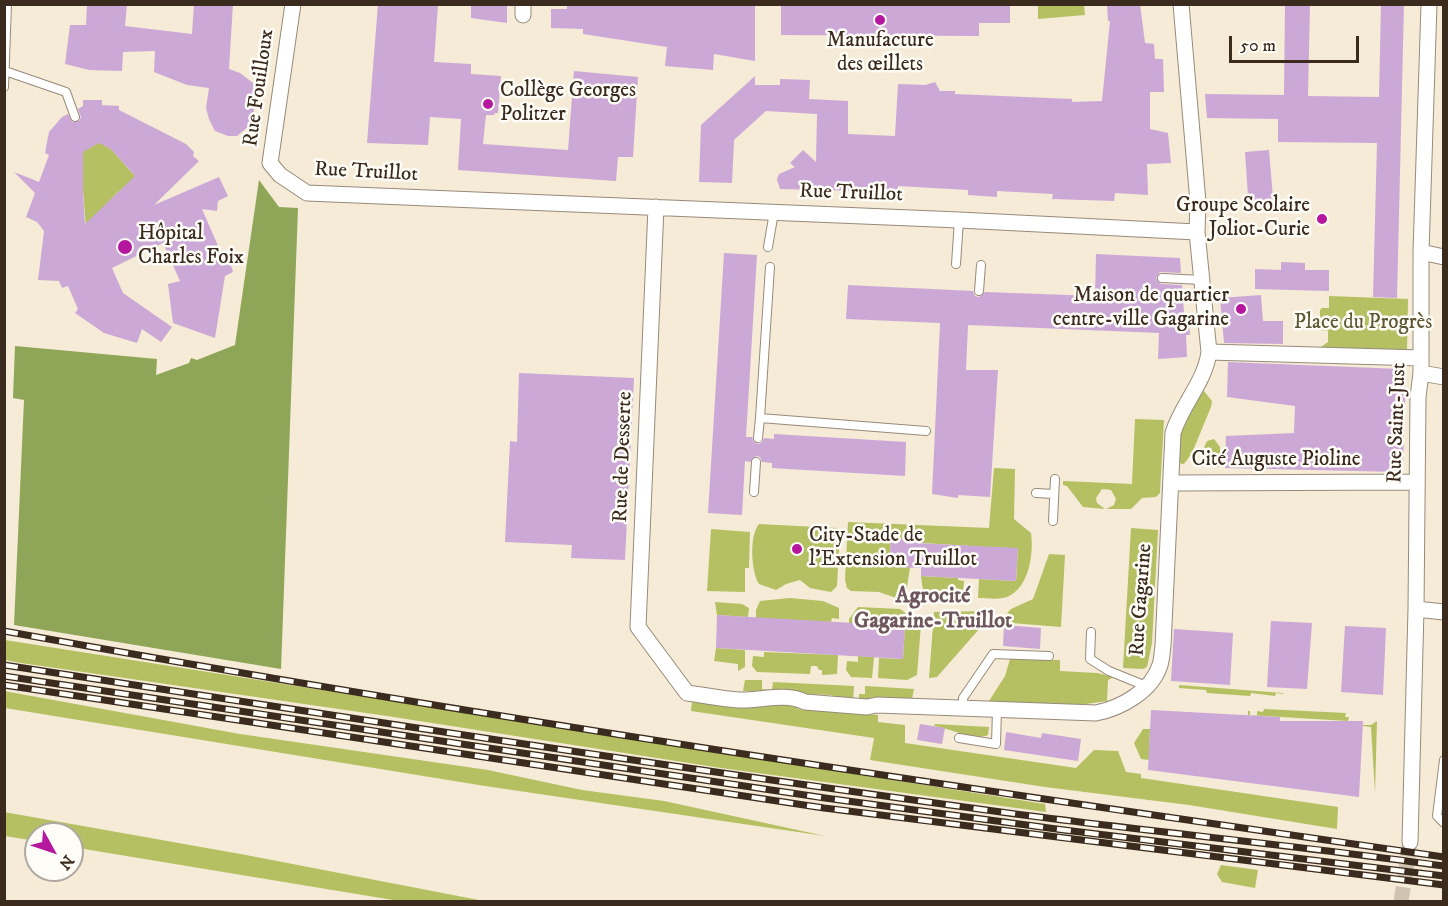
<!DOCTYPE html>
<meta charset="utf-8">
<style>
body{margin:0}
#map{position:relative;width:1448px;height:906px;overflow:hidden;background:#f5ebd6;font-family:"IM FELL DW Pica",serif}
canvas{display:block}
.frame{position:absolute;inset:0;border:6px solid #3b2a1e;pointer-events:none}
.north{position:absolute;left:24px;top:822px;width:60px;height:60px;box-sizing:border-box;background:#fdfcf7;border:2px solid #afa8a0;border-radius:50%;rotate:130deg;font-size:16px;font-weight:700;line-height:24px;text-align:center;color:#3b2a1e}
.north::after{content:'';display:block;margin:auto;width:21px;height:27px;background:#b5179e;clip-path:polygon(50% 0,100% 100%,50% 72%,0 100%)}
.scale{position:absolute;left:1229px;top:36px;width:130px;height:27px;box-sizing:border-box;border:3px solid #3b2a1e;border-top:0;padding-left:8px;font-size:18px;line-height:21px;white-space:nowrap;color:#3b2a1e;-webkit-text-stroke:4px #fdfcf7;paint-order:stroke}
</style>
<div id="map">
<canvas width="1448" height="906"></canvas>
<div class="frame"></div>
<div class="north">N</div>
<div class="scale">50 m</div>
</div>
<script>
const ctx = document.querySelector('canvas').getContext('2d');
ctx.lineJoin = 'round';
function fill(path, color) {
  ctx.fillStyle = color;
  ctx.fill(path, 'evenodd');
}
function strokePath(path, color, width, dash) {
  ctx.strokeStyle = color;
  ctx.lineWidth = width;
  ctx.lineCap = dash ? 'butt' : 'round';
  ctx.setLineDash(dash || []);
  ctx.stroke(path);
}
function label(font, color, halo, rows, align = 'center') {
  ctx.font = font + ' "IM FELL DW Pica",serif';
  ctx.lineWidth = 5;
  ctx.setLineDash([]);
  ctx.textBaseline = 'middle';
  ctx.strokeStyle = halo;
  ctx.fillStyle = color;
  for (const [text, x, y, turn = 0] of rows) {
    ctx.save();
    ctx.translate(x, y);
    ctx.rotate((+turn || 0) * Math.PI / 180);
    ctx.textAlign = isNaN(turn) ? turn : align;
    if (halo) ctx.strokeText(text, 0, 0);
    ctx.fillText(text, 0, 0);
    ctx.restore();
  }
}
const green = new Path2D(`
 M1038 5H1084L1085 15 1038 19Z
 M98 142 111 149 133 174 142 179 157 202 153 205 119 191 95 216 87 240 83 191V151Z
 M1329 296 1408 299 1407 352 1318 349 1328 342V331L1320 330V310L1322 308H1329Z
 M1204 391 1212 401 1211 407 1192 453 1184 464 1177 463 1182 420Z
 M1135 419 1164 420 1160 493 1156 497 1142 498 1131 509H1106L1114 505 1116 499 1111 490 1102 489 1096 498 1097 503 1105 509 1083 507 1067 486 1063 485V481L1132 484Z
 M1214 439 1220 447V467L1205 466 1201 454 1207 441Z
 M994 468 1015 469 1014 519 1031 533C1034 554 1029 588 1007 597 998 600 987 598 978 598L979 579 1016 581 1018 549 923 543 917 540 891 539 889 566 910 567 905 601 879 592 851 591 847 588 845 580 848 522 989 528Z
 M759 524 837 528 840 532 837 586 831 592 810 588 800 580 786 584 776 590 759 584C751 571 749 536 759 524Z
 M1131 528 1158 530 1152 643 1147 667 1143 669 1123 668Z
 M711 529 750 532 749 568H745V592L707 591Z
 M1049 554 1065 555 1061 627 999 622 1011 609 1033 599Z
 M921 576 958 578V580L964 581 963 598 929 600 924 598Z
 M790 598 823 601 839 608V619L832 618 831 622 756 618V610L760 601Z
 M715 602 742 604 749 608 748 617 717 615Z
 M858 607 900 609 921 624 917 675 907 680 878 678 879 658 903 659 905 626 849 623V619Z
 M995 611 937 677 929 678 934 612Z
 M5 640 1045 804 1046 812 721 768 387 716 21 663 5 660Z
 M716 648 745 650V667L738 671V664L714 661Z
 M764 652 838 655 837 674 822 675V670H819L817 666H811L810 674 757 672 752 666 753 656 764 657Z
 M858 656 874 657 872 678 851 677 846 670 847 661 858 662Z
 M1010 659 1060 660V671L1097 673 1114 677 1108 680 1107 701 1079 705 989 701 1005 676Z
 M745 680H762V689L772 690 773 682 854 686 853 702 836 700 832 695 743 691Z
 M1179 685 1283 693V694L1276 693 1275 696 1251 693 1250 696 1207 693 1206 690 1179 688Z
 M865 686 914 689 912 699 872 697 866 703H859V694H865Z
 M4 691 240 734 488 770 582 790 664 801 825 836 485 786 5 708Z
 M692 702 760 707 764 703 794 704 798 709 878 715V722L905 725V743L1076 768 1094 750 1118 751 1126 772 1141 774V778L1338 807 1337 829 1189 805 1045 787 870 760 874 738 691 711Z
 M1264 709 1346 713 1345 717H1349L1348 721 1248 715V711H1250V715H1257V711L1263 712Z
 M1377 721 1375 793 1371 727 1363 726V725H1371Z
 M935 724 989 727 988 735C976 741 948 728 934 726Z
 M1143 729H1150L1149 760 1141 759 1134 743Z
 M4 812 246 855 484 901H399L72 847V834H36V841L5 836Z
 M1221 865 1258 870 1255 888 1222 882 1217 874Z`);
const forest = new Path2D(`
 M259 180 279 207 298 208 281 669 14 625 24 400 13 398 15 346 157 359 156 375 189 363 191 358 197 360 235 345Z`);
const building = new Path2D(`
 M87 4H127L125 26 192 34 194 4H233L229 69 240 73 253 83 254 117 249 126 237 136H228L215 131 209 119 206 108 209 88 187 85 154 72 155 51 123 52 122 71 89 70 65 64 70 25H86Z
 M378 4H438L434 62 471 64V74L501 76 498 113H495L494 115H486L483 144 568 150 574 71 638 77 633 157H618L616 181 458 170 461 119 430 117 428 145 367 143Z
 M471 4H507V23L471 18Z
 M567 4H755V61L714 54 713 70 665 66 667 47 583 34V29L551 28V9H567Z
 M781 4H1010V23H979V36L781 35Z
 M1107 4H1140L1145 43 1154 44 1155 59H1163L1164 92H1150V129L1168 133 1171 163 1147 164 1148 195 1115 193 1114 201 1052 199 1053 194 997 191V197L968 195V190L898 186V192L780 189 777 179 779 174 795 167 790 163 803 150 816 162 817 114 766 111 734 140 732 183 699 182 701 125 755 76V85H780V79L810 80 809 99 848 101V134L895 136 898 84 925 85 935 82 940 91H955V94L1072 99V102L1102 101 1110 21H1108Z
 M1285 4H1310L1308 96 1379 97 1381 4H1404L1397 298 1373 297 1377 143 1278 142V119L1207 118 1205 94 1284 95Z
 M83 100H102V105L119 106V110L186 144 194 152 193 156 199 161 154 205 219 177 228 196 218 201 217 211 202 209 222 255 227 252 233 272 225 276 215 338 173 323 168 284 180 281 163 243 112 268 123 293 172 327 161 342 142 329 137 343 104 333 75 313 78 309 68 286 62 288 59 281 38 280 44 231 37 222 26 217 35 193 14 172 39 182 49 155 45 153 49 132 62 117 68 114 72 122 79 121 81 117 78 109 83 106ZM99 143 111 149 135 176 85 224 83 192V152Z
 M1269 150 1274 210 1249 211 1245 152Z
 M724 253 757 255 746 437H752L754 442 758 444 762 442 764 438 774 439V434L906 442 905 476 772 468V463L762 462 760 457 756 456 750 462 745 461 742 515 708 513Z
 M1096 254 1180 258 1181 273 1160 272 1156 278 1161 284 1182 285 1184 313H1188L1190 335H1186L1187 357 1158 359 1159 333 968 325 966 370H998L990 497 958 495V498L932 494 940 323 846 319 848 285 973 291 975 296 979 297 985 292 1095 296Z
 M1281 262 1305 263V270H1329V291L1255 289V269L1281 270Z
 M1261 295 1263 321H1283V344L1224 343 1220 298Z
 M1228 362 1401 369 1406 375 1403 467 1398 472 1225 468 1226 436 1294 433 1295 406 1227 397Z
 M519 373 634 378 625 560 571 558 572 545 505 542 510 441 517 442Z
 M891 538 917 540V543L1018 548 1016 581 921 576V568L889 567Z
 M717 615 905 626 903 659 716 648Z
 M1271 621 1312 623 1307 689 1267 687Z
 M1004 625 1041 628 1040 649 1003 646Z
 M1345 626 1386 628 1383 695 1341 692Z
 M1174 629 1233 633 1230 685 1171 681Z
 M1151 710 1280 717V721H1363L1359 797 1148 770Z
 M920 724 945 728 942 744 917 740Z
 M1006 732 1041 738 1042 733 1081 739 1078 761 1004 750Z`);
const minorTunnel = new Path2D(`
 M1401 902 1410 842`);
const service = new Path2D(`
 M5 71 66 92 75 117
 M4 87 7 4
 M768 247 774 212
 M956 264 959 220
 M770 267 760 418 926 431
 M1162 278 1202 280
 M979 291 981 265
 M758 438 760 418
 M754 492 756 462
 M1036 493 1054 494
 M1053 521 1055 479
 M1091 632 1090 659 1109 671 1146 686
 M963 709V698L993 654 1049 656
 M959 738 996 744 997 710
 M1444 760 1437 816 1444 823`);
const minor = new Path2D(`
 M293 4 270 163 280 175 307 193 959 220 1197 232
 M523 15V4
 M656 207 638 627 687 693C704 695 722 699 739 700 760 701 785 692 805 702L867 707 877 705 1096 713C1121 708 1152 691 1160 665 1162 659 1162 652 1163 646L1173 433C1182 404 1205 382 1209 352L1197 232 1198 202 1181 4
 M1421 252 1444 257
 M1209 352 1421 358
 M1421 373 1444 377
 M1171 483 1417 482
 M1416 609 1444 612
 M1410 842 1416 609 1418 397 1421 373V252L1429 4`);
const rail = new Path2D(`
 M4 631C482 718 963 788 1444 857
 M4 665C336 716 669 767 1001 812 1149 832 1296 845 1444 866
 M4 676 825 798 1064 830 1444 876
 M4 685 824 808 1444 885`);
const markers = [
 [880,20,6,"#b5179e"],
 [488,104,6,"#b5179e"],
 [1322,219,6,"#b5179e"],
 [125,247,8,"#b5179e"],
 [1241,309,6,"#b5179e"],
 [797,549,6,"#b5179e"]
];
const poiNames = [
 ["Manufacture",880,42,"center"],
 ["des œillets",880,66,"center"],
 ["Collège Georges",500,92],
 ["Politzer",500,116],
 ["Groupe Scolaire",1310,207,"right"],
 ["Joliot-Curie",1310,231,"right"],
 ["Hôpital",138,235],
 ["Charles Foix",138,259],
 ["Maison de quartier",1229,297,"right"],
 ["centre-ville Gagarine",1229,321,"right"],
 ["City-Stade de",809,537],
 ["l'Extension Truillot",809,561]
];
const streetNames = [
 ["Rue Fouilloux",260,88,-82],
 ["Rue Truillot",366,173,3],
 ["Rue Truillot",851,194,2],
 ["Rue Saint-Just",1398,423,-88],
 ["Rue de Desserte",624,457,-88],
 ["Cité Auguste Pioline",1276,461],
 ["Rue Gagarine",1142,600,-86]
];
const parkNames = [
 ["Place du Progrès",1363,324]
];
const neighbourhoodNames = [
 ["Agrocité",933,597],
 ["Gagarine-Truillot",933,622]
];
fill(green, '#b4c062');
fill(forest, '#8fa658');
fill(building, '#cca8d7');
strokePath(minorTunnel, '#d0c4b1', 15, [15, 8]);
strokePath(service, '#988a7a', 10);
strokePath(minor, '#988a7a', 17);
strokePath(service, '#fff', 8);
strokePath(minor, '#fff', 15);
strokePath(rail, '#3b2a1e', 7);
strokePath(rail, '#fdfcf7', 4.5, [14]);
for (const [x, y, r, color] of markers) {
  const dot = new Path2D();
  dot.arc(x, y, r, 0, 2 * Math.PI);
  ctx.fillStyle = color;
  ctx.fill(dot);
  strokePath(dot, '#fdfcf7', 2);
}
label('21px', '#3b2a1e', '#fdfcf7', poiNames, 'left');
label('21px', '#3b2a1e', '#fdfcf7', streetNames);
label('21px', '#5f5732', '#fdfcf7', parkNames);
label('bold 22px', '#6e565f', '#fdfcf7', neighbourhoodNames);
</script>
